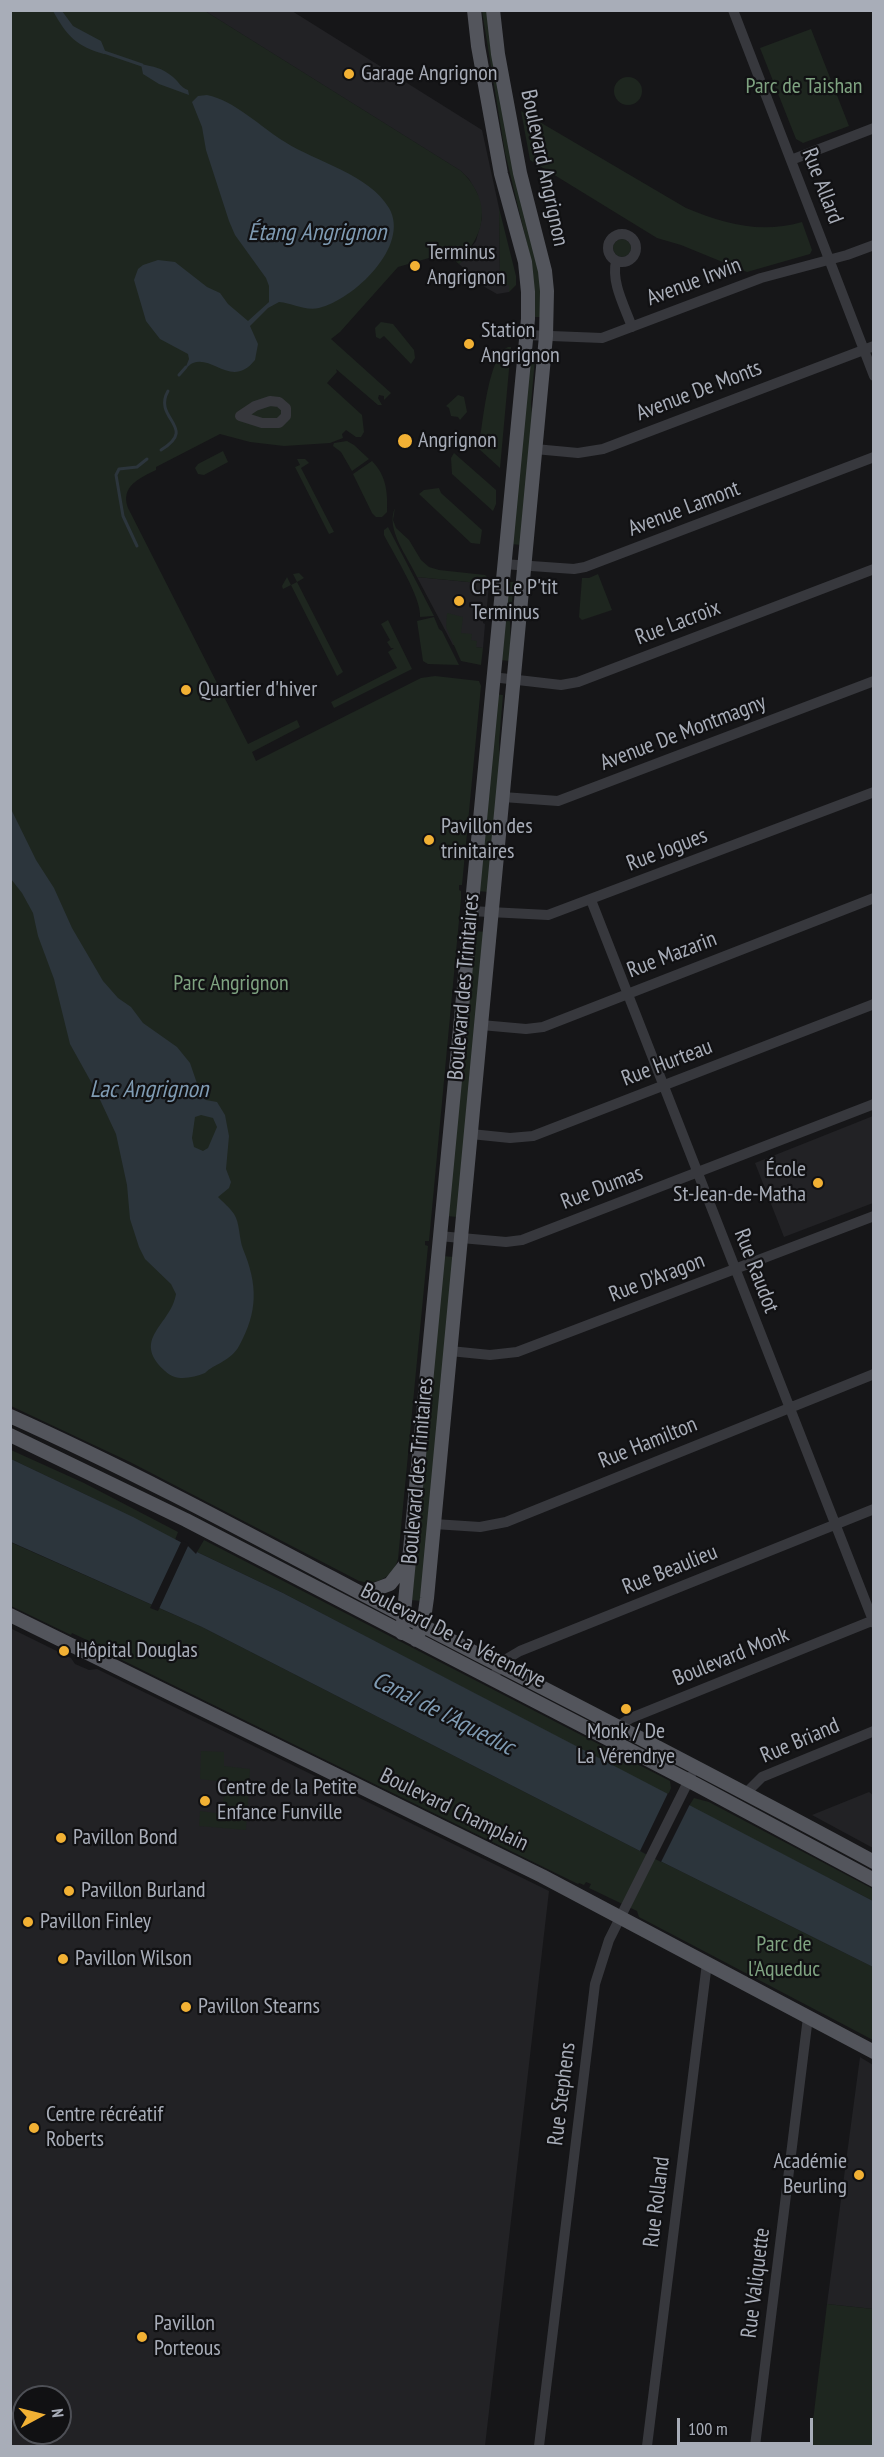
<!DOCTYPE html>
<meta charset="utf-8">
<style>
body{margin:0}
#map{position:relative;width:884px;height:2457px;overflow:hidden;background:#161618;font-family:"PT Sans Narrow",sans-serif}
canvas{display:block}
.frame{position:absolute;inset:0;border:12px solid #a8adb8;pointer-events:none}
.north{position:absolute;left:12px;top:2385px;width:60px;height:60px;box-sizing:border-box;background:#111113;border:2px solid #4d4f55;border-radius:50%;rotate:83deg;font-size:16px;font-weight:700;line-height:24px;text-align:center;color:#a8adb8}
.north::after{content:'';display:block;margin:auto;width:21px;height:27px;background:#f2b134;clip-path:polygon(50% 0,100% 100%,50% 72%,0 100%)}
.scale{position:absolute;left:677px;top:2418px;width:136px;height:27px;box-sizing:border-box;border:3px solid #a8adb8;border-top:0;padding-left:8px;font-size:18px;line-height:21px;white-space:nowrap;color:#a8adb8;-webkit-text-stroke:4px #111113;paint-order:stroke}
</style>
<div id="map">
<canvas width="884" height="2457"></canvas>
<div class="frame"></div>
<div class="north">N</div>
<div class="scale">100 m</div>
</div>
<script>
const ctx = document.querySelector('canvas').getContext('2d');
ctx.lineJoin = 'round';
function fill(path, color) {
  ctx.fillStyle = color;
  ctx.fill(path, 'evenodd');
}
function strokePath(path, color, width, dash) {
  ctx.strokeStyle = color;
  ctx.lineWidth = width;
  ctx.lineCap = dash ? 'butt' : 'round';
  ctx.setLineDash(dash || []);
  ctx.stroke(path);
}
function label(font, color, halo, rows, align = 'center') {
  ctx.font = font + ' "PT Sans Narrow",sans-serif';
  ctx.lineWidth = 4.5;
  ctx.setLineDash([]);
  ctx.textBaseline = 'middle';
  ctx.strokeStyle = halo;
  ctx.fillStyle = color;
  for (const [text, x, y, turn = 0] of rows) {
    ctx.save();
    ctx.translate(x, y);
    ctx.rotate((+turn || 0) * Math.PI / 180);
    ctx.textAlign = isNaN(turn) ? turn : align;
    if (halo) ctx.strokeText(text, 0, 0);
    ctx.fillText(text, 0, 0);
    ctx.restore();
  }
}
const built = new Path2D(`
 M205 11H292L482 130 499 208 500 281 509 285V292L497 294 483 286 459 264 476 241 482 218 477 193 469 179 461 171Z
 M417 577 489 584 486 618H483V623L485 624 483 648 453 645Z
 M873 1116V1203L784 1237 755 1163Z
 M10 1628 71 1658 75 1664 89 1670 97 1669 549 1891 485 2446H11ZM24 2397H60V2433H24Z
 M869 1792 873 1795V1848L812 1815Z
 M860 2057 873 2065V2309L827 2304Z`);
const green = new Path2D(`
 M10 11H205L461 171C487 196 489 226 466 253L468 256 459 264 446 253 398 267 340 332 331 339 391 393 384 400V396L379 395 378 398 382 405H378L336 369 337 372 327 383 362 415 364 432 361 437H356L346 430 342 434 343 438 330 443 284 446 250 442 220 434 156 467V470C140 478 120 486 128 508L248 744 297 720 300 727 252 752 256 761 421 678 435 676 479 681 481 686 462 885H459V890L461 891V899L429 1241H425V1245L428 1246 398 1559C393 1577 377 1586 359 1581L130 1462 11 1406Z
 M482 11H487L540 274 541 317H533L528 248 505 153Z
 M811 29 849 126 803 143 796 139 760 48Z
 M614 91a14 14 0 1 1 28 0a14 14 0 1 1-28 0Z
 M521 111 686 208C725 224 760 234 802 222L812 250 810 254 747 272 681 245 657 238 530 160Z
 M499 208 516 276V285L509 292V285H502L500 281Z
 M613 248a9 9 0 1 1 18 0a9 9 0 1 1-18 0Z
 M381 322 393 324 414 350 415 358 411 364 384 336 380 339 376 337 375 328Z
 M508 347H511L500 468 479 449V445C483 424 488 356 508 347Z
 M530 352H534L535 359 531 404 533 422 522 545 510 544Z
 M458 395 464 397 467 412 460 420 458 417 451 416 449 408 446 406Z
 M347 441 354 445 369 459 352 471 341 452 333 446 334 443Z
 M223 451 228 462 204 475 198 474 195 468 198 464Z
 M454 453 496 490V504L493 511 452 474 451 458Z
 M297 459H305L309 463 301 468 334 532 329 534 295 467 300 465Z
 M372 461C386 475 388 492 387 512L382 517H376L372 513 353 474Z
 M439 488 441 493 482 530 480 544 471 543 419 494 424 490Z
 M395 508 393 520 396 528 409 540 421 560 429 567 439 570 485 575 489 579V584L417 577C408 557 385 529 395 508Z
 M388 527 434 616 420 617C422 598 393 553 384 535V530Z
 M299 573 304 578 297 582 343 672 337 676 291 585 283 589 282 586 287 577 291 585 297 582 293 574Z
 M598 574 612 610 582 620 579 617 582 578H589Z
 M506 582H514L510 620 511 661 499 660Z
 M447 613 463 617 461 633 472 634 471 640 477 641 476 647 483 648 481 665 461 661 446 627Z
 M434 617 439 629 442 631 459 665 428 664 423 661 417 621Z
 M388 620 412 669 334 708 331 702 397 668 388 652 394 648H391L387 642 390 640 381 624Z
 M495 694 503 695 499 742 500 763 489 892 477 891Z
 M473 931 486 932 458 1217 446 1216Z
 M442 1256 454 1257 422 1601 410 1600Z
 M11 1450 84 1483 178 1532 175 1540 97 1500 11 1459Z
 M204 1540 670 1781 671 1788 668 1795 283 1593 197 1552Z
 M10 1542 202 1627 640 1851 873 1967V2040L639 1917 637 1911 589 1888 591 1884 586 1882 584 1885 579 1883 578 1884 120 1659 121 1657 117 1655 118 1652 113 1650 112 1652 72 1633 71 1635 11 1606Z
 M201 1751 224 1752V1766L250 1769 246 1830 199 1826 200 1811 222 1814 225 1782 200 1779Z
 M694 1798 709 1802 873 1889V1901L689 1806Z
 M827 2304 873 2309V2446H810Z`);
const water = new Path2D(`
 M53 11H62L73 26 101 41 106 53 104 54C76 46 67 36 53 11Z
 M141 64C154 67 161 67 173 77 179 82 181 88 188 90L189 95 159 84 143 74Z
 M207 95C234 100 262 128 285 142 316 162 369 174 389 208 411 246 353 300 319 308 304 311 293 303 279 302L268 308 250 326 258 344 255 360C232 389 213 355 193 363 190 364 188 367 185 369L189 359 188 354 160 339 146 321 134 280 138 269 143 265 158 260 175 262 207 287 220 293 228 304 248 321 269 302V286L266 278 235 235 229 221 206 150 202 127 192 102 198 96Z
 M11 809 36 860 54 888 72 928 103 981 118 998 131 1007 143 1023 177 1047 190 1063 201 1095 206 1100 217 1102 225 1115 229 1136 226 1169 231 1182 229 1188 218 1197C223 1202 230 1208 234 1214 240 1223 239 1239 243 1249 258 1285 258 1312 239 1346 231 1361 214 1364 205 1373 192 1378 176 1382 165 1371 130 1339 171 1325 176 1294L171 1284 145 1259 139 1247 130 1219 127 1185 116 1134 95 1089 70 1044 54 979 38 936 33 913 22 893 11 879ZM201 1115 213 1118 217 1127 208 1148 203 1151 194 1147 192 1138 195 1117Z
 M11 1459 133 1517 188 1546 196 1554 197 1552 283 1593 873 1901V1967L640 1851 202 1627 11 1542Z`);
const pier = new Path2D(`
 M182 1540 189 1544 158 1611 150 1608Z
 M668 1793 690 1804 661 1862 640 1851Z`);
const stream = new Path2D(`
 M104 52 142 65
 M179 375 186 367
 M161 450C199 427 152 419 168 391
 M137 546 123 516 116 475 119 469 137 467 147 459`);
const minor = new Path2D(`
 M733 10 874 376
 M791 160 874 128
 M608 248a14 14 0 1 1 28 0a14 14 0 1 1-28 0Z
 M616 261C611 283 625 307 632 327
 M526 335 602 338 761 278 847 255 874 245
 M270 401 279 402 286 408V416L279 423H262L240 416 255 406Z
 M535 449 578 453 603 449 874 346
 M503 564 574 569 585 567 874 457
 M492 677 561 685 578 682 874 569
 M503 797 558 801 874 681
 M591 900 874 1623
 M470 911 548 915 874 792
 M481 1025 526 1029 543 1027 874 898
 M471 1134 510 1138 533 1136 874 1004
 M439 1236 506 1242 522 1240 874 1104
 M450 1351 490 1355 517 1352 874 1216
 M434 1524 480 1527 506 1522 874 1374
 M492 1679 503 1661 520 1651 874 1509
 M613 1742 623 1723 631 1718 874 1620
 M746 1793 762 1777 874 1731
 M539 2446 595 1984 609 1940 691 1776
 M647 2446 707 1963
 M755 2446 808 2017`);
const major = new Path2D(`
 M10 1416C144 1476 273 1547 402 1615 560 1697 718 1777 874 1862
 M10 1435 186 1520 697 1785 874 1880
 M363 1594 390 1584 408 1561
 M10 1615 542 1876 874 2052
 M402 1633 528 319V292L525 262 501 174 478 46 474 10
 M416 1640 424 1619 427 1598 546 336 547 291 545 271 520 173 498 54 493 10`);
const markers = [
 [349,74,6,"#f2b134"],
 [415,266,6,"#f2b134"],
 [469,344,6,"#f2b134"],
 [405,441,8,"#f2b134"],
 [459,601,6,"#f2b134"],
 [186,690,6,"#f2b134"],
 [429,840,6,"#f2b134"],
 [818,1183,6,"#f2b134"],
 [64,1651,6,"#f2b134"],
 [626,1709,6,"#f2b134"],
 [205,1801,6,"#f2b134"],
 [61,1838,6,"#f2b134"],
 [69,1891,6,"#f2b134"],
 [28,1922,6,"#f2b134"],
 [63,1959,6,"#f2b134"],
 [186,2007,6,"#f2b134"],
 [34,2128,6,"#f2b134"],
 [859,2175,6,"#f2b134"],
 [142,2337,6,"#f2b134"]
];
const poiNames = [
 ["Garage Angrignon",361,74],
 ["Terminus",427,253],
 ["Angrignon",427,278],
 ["Station",481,331],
 ["Angrignon",481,356],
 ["Angrignon",418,441],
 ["CPE Le P'tit",471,588],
 ["Terminus",471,613],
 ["Quartier d'hiver",198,690],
 ["Pavillon des",441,827],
 ["trinitaires",441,852],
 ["École",806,1170,"right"],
 ["St-Jean-de-Matha",806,1195,"right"],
 ["Hôpital Douglas",76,1651],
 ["Monk / De",626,1732,"center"],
 ["La Vérendrye",626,1757,"center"],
 ["Centre de la Petite",217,1788],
 ["Enfance Funville",217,1813],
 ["Pavillon Bond",73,1838],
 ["Pavillon Burland",81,1891],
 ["Pavillon Finley",40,1922],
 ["Pavillon Wilson",75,1959],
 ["Pavillon Stearns",198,2007],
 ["Centre récréatif",46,2115],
 ["Roberts",46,2140],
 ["Académie",847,2162,"right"],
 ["Beurling",847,2187,"right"],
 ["Pavillon",154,2324],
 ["Porteous",154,2349]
];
const parkNames = [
 ["Parc de Taishan",804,87],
 ["Parc Angrignon",231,984],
 ["Parc de",784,1945],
 ["l'Aqueduc",784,1970]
];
const streetNames = [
 ["Boulevard Angrignon",544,168,78],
 ["Rue Allard",822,186,69],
 ["Avenue Irwin",694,282,-21],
 ["Avenue De Monts",699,391,-21],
 ["Avenue Lamont",684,509,-21],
 ["Rue Lacroix",678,623,-21],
 ["Avenue De Montmagny",683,733,-21],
 ["Rue Jogues",667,850,-21],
 ["Rue Mazarin",672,955,-21],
 ["Boulevard des Trinitaires",464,987,-85],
 ["Rue Hurteau",667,1063,-21],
 ["Rue Dumas",602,1188,-21],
 ["Rue Raudot",756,1271,69],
 ["Rue D'Aragon",657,1278,-21],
 ["Rue Hamilton",648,1443,-22],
 ["Boulevard des Trinitaires",418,1471,-85],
 ["Rue Beaulieu",670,1570,-22],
 ["Boulevard De La Vérendrye",453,1636,27],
 ["Boulevard Monk",731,1657,-22],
 ["Rue Briand",800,1741,-23],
 ["Boulevard Champlain",454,1810,26],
 ["Rue Stephens",562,2094,-83],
 ["Rue Rolland",657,2202,-83],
 ["Rue Valiquette",756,2283,-83]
];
const waterNames = [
 ["Étang Angrignon",317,233],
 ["Lac Angrignon",149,1090],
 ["Canal de l'Aqueduc",443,1714,27]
];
fill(built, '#222225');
fill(green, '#1e261f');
fill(water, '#2c353c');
fill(pier, '#161618');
strokePath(stream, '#2c353c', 3);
strokePath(minor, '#37383d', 10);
strokePath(major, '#53555c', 14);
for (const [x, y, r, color] of markers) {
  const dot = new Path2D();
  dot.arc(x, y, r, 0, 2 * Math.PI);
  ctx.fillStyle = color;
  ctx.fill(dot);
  strokePath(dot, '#111113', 2);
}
label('22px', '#a8adb8', '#111113', poiNames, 'left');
label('22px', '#7fa381', '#111113', parkNames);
label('22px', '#a8adb8', '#111113', streetNames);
label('italic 24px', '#7f9bb3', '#111113', waterNames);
</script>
